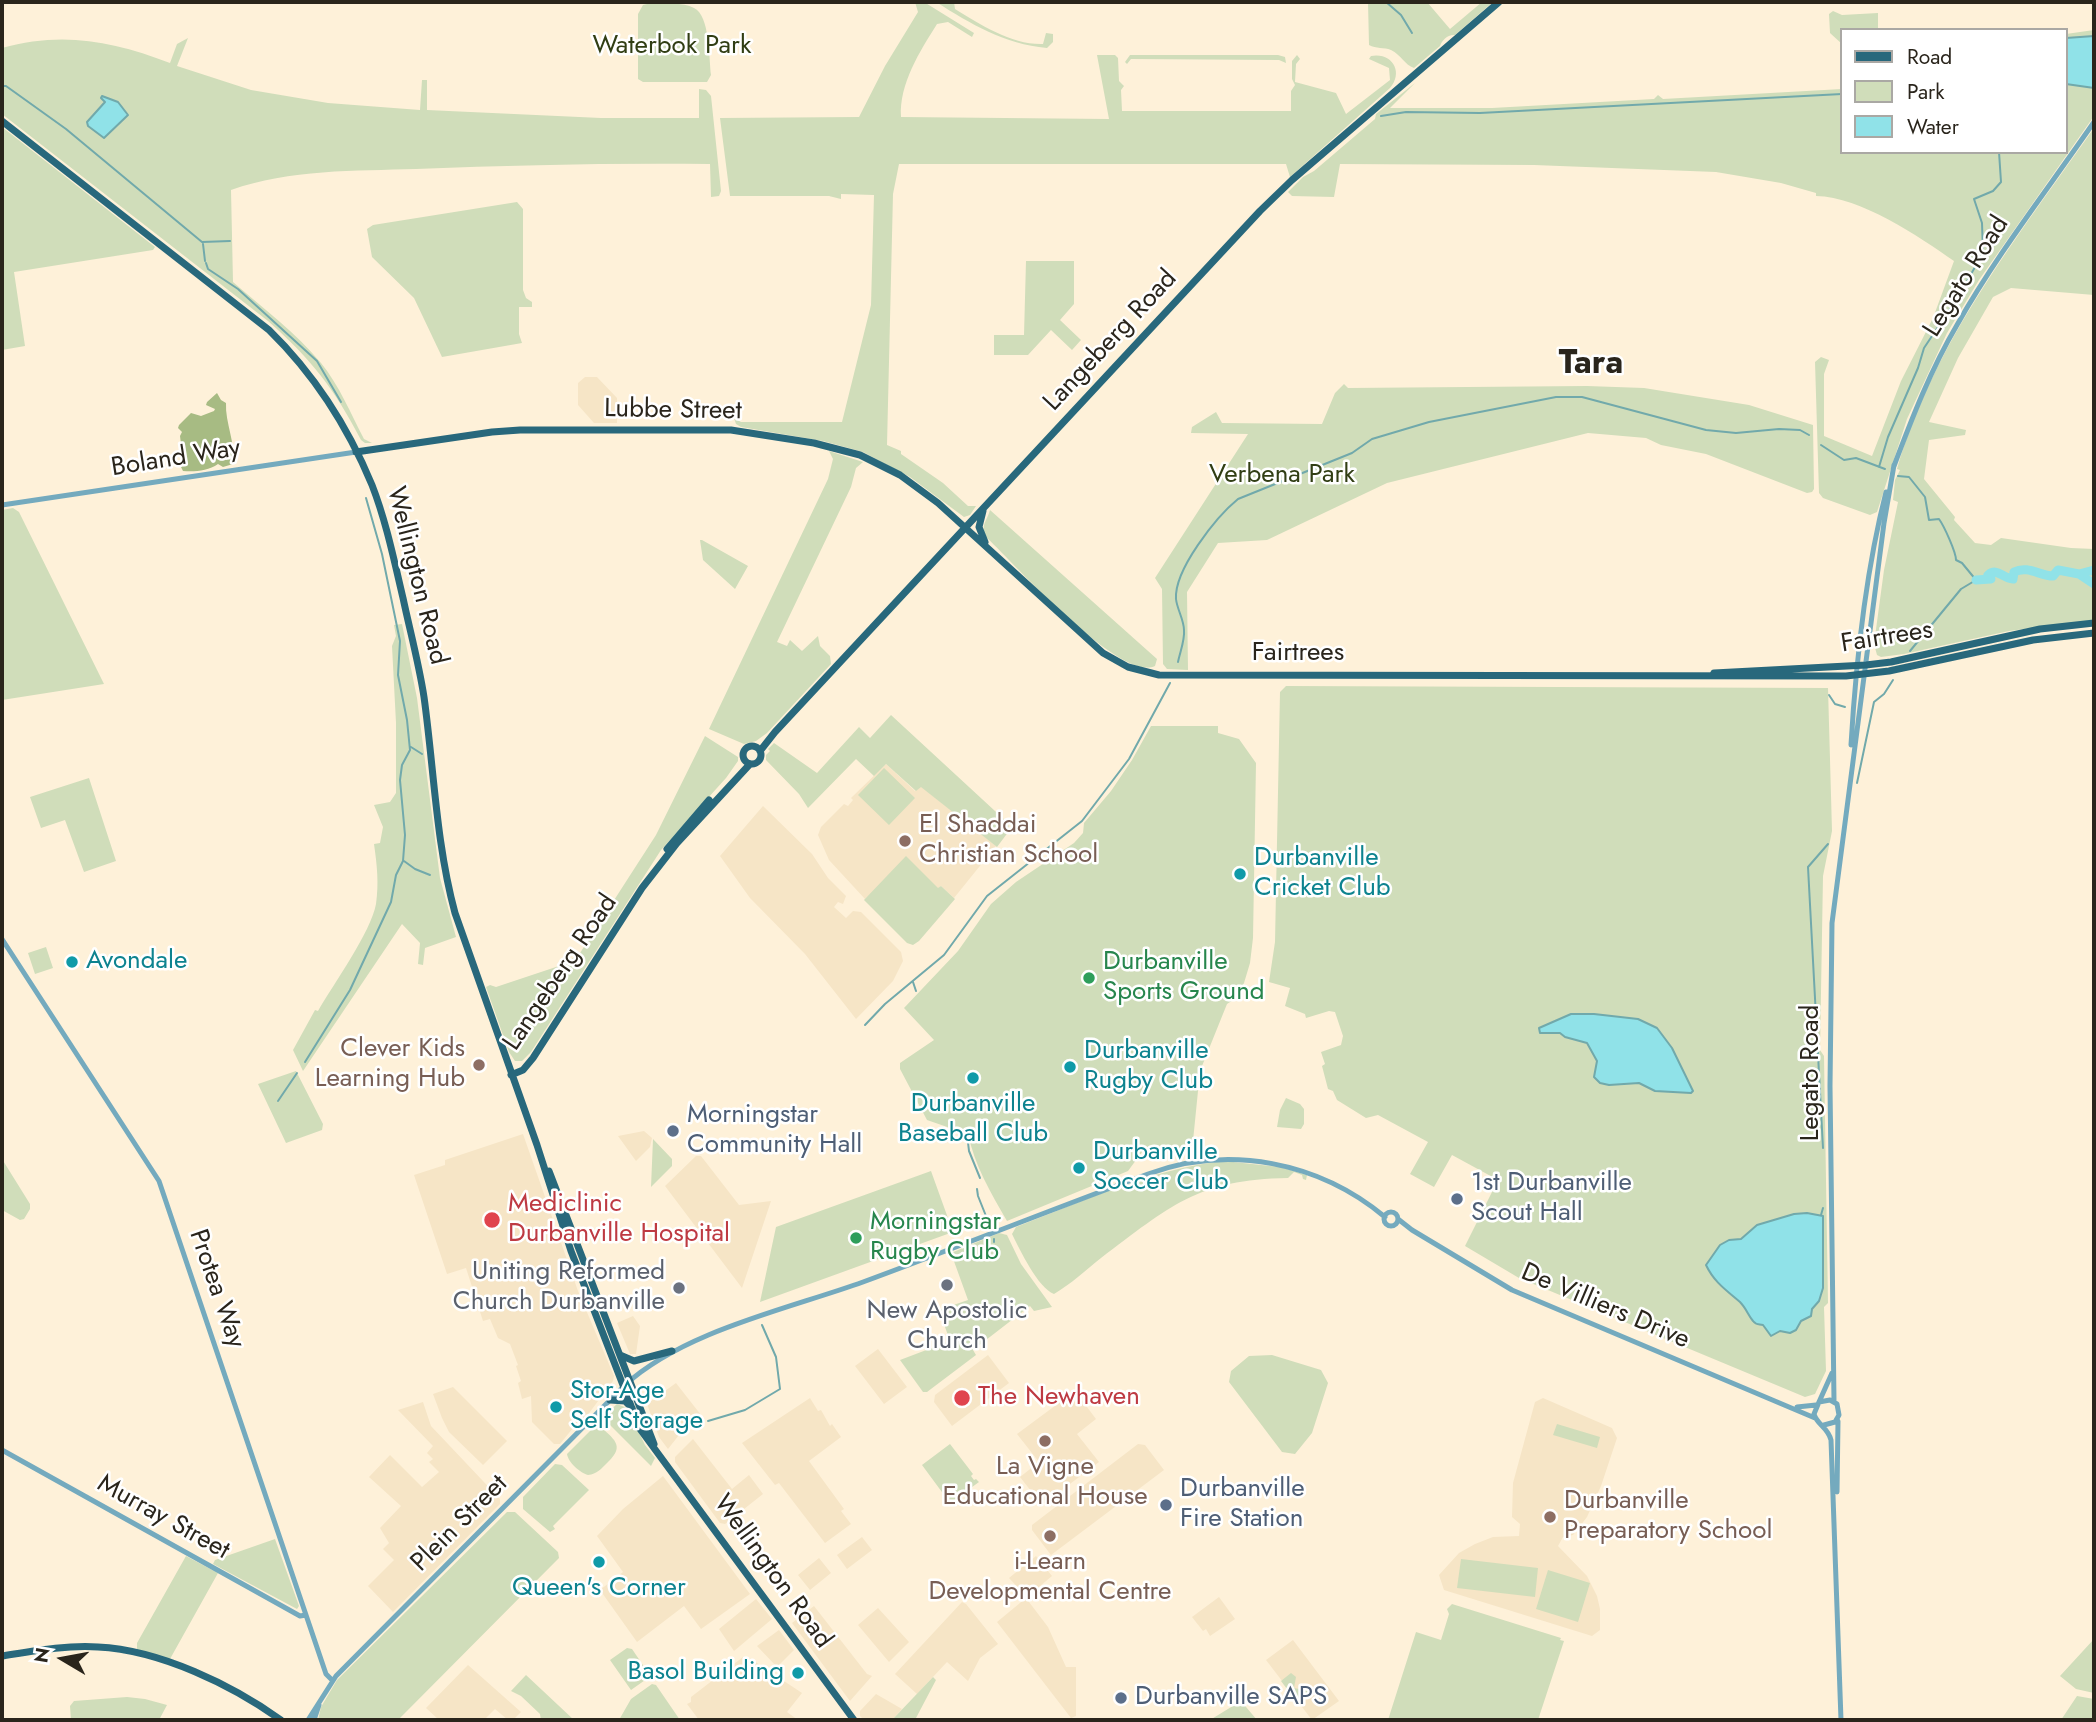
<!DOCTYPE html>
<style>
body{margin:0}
#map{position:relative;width:2096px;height:1722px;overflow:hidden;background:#fef1d9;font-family:Jost,sans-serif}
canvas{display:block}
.frame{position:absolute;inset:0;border:4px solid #2a251c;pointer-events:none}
.legend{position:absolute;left:1840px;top:28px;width:228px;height:126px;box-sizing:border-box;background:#fff;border:2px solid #aaa8a4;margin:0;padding:9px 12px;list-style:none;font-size:21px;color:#2a251c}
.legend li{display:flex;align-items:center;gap:14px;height:35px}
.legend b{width:35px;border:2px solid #aaa8a4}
.north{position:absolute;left:28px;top:1624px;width:70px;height:70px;-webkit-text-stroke:5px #fff;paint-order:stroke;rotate:280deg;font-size:19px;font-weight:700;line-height:28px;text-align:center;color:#2a251c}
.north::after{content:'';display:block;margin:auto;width:24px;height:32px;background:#2a251c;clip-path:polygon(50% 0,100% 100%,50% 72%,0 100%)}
</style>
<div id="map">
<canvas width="2096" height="1722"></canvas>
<div class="frame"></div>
<ul class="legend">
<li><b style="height:9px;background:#28687c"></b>Road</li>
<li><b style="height:19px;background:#d0ddba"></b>Park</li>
<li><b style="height:19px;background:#90e2e8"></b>Water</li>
</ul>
<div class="north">N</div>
</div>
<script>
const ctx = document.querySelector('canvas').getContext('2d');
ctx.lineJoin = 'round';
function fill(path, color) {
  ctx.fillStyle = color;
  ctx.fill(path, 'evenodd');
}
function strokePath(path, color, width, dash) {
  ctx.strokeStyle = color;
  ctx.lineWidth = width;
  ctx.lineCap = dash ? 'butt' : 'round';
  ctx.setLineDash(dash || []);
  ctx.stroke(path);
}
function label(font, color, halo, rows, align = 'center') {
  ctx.font = font + ' Jost,sans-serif';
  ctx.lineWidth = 5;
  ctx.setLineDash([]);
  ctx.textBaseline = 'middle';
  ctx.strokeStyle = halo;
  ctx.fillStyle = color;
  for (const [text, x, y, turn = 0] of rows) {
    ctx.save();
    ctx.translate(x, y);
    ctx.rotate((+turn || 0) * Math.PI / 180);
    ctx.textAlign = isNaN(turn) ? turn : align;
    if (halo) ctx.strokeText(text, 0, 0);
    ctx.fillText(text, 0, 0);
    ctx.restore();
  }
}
const built = new Path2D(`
 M585 377H597L617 398V423H594L578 405V383Z
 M886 764 915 791 921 786 996 846 954 898 941 886 907 921 876 890 865 899 829 860 818 835 821 827 844 804 848 806 853 800 851 798Z
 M763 806 812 854 828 878 846 896 843 904 838 902 834 907 846 918 853 911 861 912 901 952 903 961 893 981 856 1019 805 954 750 898 720 856Z
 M644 1131 652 1138 650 1147 636 1161 618 1136Z
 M523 1134 578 1291 614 1376 613 1381 584 1420 582 1417 560 1444H554L532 1422 531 1396 522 1399 518 1383 521 1381 516 1366 518 1365 510 1344 498 1338 490 1319 483 1321 466 1268 447 1274 414 1175 445 1165V1160Z
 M696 1156H701L739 1205 771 1201 742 1288 665 1186Z
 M633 1316 640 1326 636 1354H630L617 1323Z
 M878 1349 907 1387 884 1404 855 1366Z
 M988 1355 1009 1383 952 1426 934 1402 935 1395Z
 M676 1383 701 1415 683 1435H679L668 1449 659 1437 647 1404Z
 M453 1387 507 1441 483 1465 449 1432 442 1418 433 1394Z
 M1075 1391 1096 1419 1077 1434 1099 1462 1042 1505 1020 1477 1039 1462 1017 1434Z
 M810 1398 818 1411 821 1410 830 1426 832 1424 841 1437 809 1461 844 1509 841 1511 851 1524 825 1543 779 1483 775 1485 742 1443Z
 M1543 1398 1612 1428 1617 1438 1601 1486 1587 1517 1573 1535 1563 1537 1558 1546 1587 1576 1597 1596 1600 1609V1630L1592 1636 1444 1590 1439 1575 1459 1553 1475 1544 1493 1537 1519 1536 1520 1524 1512 1517 1513 1483 1535 1402Z
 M423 1402 431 1426 500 1499V1504L393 1612 368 1586 394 1560 383 1549 389 1543 380 1528 401 1506 369 1477 390 1455 422 1487 439 1472 429 1462 433 1459 427 1453 433 1446 398 1410Z
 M693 1439 732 1489 749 1475 763 1494 725 1524 720 1523 675 1462V1457Z
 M1138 1444 1145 1445 1164 1470 1051 1555 1032 1530V1525Z
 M663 1476 750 1594 701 1629 684 1606 637 1642 600 1590 623 1572 597 1536 623 1509Z
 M862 1537 872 1550 847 1569 837 1555Z
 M1036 1556 1052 1576 1027 1597 1009 1578Z
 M819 1558 831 1573 810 1590 798 1575Z
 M1219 1597 1235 1619 1210 1636 1206 1629 1203 1631 1192 1617Z
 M1026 1598 1048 1627 1066 1667H1076V1716L1071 1718 997 1622Z
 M756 1599 772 1619 734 1651 719 1629Z
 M962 1602 966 1604 998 1644 980 1658 968 1681 947 1662 917 1694 895 1674Z
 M814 1606 867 1674 872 1676 850 1701 792 1623Z
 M878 1608 909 1642 889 1662 858 1625Z
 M779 1630 794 1650 777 1667 757 1646Z
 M1293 1640 1339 1701 1312 1720 1266 1660Z
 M743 1657 745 1660 748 1657 802 1693 787 1712 798 1720H699L687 1704 691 1702V1697Z
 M468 1665 521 1712 513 1720H508L495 1709 484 1720H439L426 1708Z
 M876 1694 902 1709 892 1720H864L860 1716V1711Z`);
const green = new Path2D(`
 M915 2H924L974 33 972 37 948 22 937 24C920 51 899 84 901 117L1109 119 1097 55H1115L1118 58 1119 81 1124 86 1121 90 1122 111H1291V91L1295 85 1292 79V61L1297 55 1300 59 1296 64 1295 82 1336 93 1346 114 1390 80 1389 68 1369 59 1371 56C1392 52 1404 72 1390 88L1290 177 1286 164H899L893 194 887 445 901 451V454L943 483 968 506H976L970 515 964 517 910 477 863 452 823 441 741 427 736 424 734 418 741 422H842L871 305 874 195 841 194V199L829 196H730L720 118 859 117 885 66 918 12Z
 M936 2H954L955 9C981 25 1012 45 1043 44L1046 33 1053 34V42L1047 48C1004 44 971 24 936 2Z
 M1368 2H1427L1450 29 1482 2H1493L1455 35C1448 34 1442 40 1440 46L1414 68C1405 65 1401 55 1391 50 1384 47 1376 49 1369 45Z
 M651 3C664 4 683 2 694 8 710 15 709 59 711 75L707 82H643L638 79V14L643 5Z
 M1833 11 1842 15 1878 13V30H1842V44L1830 33 1829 14Z
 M2094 30V116L1979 280 1947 333 1907 419 1877 512 1870 515 1823 498 1819 493 1815 362 1821 357 1829 360 1824 374V436L1872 456 1901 381 1933 318 1954 261C1918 236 1861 197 1816 196V193L1781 183 1716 172 1534 165 1340 164 1334 197 1292 196 1288 192 1303 177 1314 171 1375 119 1376 114 1415 83 1390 108H1492L1654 99 1658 95 1663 99 1842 89V152H2066V34Z
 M188 38 177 66 251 90 328 103 420 110 422 80H427V110L601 118H699V89L706 90 711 96 721 191 719 196 711 197 710 164C612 163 514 165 416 169 355 171 290 169 231 190L233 282C263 308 296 333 321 363 339 385 351 414 364 439L372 443H365L361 440C334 388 311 359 268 321L2 114V48C62 31 113 41 170 63L177 44Z
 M1130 55H1278L1285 57 1286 63 1279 60 1131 59 1127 64 1125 62Z
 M2 127 155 247 153 250 14 272 25 346 2 350Z
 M2094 128V295L2011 288 1993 297 1958 358 1929 422 1966 430 1965 435 1929 440 1924 479 1955 517 1954 520 1975 543 1991 545 2001 538 2071 548 2094 549V620L2009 631 1904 654 1881 657 1877 655 1874 644 1884 570 1898 502 1893 500 1895 480 1900 470 1897 469C1934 341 2019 235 2094 128Z
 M517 202 523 209V290L526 298 532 302V307H519V334L522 343 442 357 414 298 372 257 367 229 373 225Z
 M1026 261H1074V304L1060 320 1081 340 1072 350 1051 330 1028 355H994V335H1024Z
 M1344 384 1348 388 1587 386 1644 388 1749 405 1813 425 1814 489 1812 492 1807 493 1706 454 1661 445 1646 438 1588 433 1387 483 1267 540 1218 543 1187 592 1188 670 1167 669 1163 664 1162 589 1155 578 1248 434 1191 433 1192 427 1216 412 1222 423 1322 424 1335 393Z
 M829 451 863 462 856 468 851 487 777 642 787 646 790 640 802 651 818 636 820 646 830 656 831 664 767 733 756 741 744 744 709 729 828 479 833 459Z
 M13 508 19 512 104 684 2 700V510Z
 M990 510 1157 659 1155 666C1120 683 1012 561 985 536 981 524 987 521 990 510Z
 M700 540H702L748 566 735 589 703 560Z
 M402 624 417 698 440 878 456 937 425 948 423 965 418 964 420 943 402 924 303 1071 293 1050 315 1010 318 1011C333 985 371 932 376 904 379 883 377 865 374 844L380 843 383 827 374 805 390 802 396 793V723L392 646 396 636 394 625Z
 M1286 686 1828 688 1832 831 1823 876 1820 1050 1824 1056 1828 1303 1824 1307 1826 1371 1815 1394 1805 1397 1519 1278 1465 1246 1498 1180 1452 1155 1434 1187 1410 1174 1428 1142 1378 1115 1366 1118 1337 1100 1333 1091 1328 1089 1322 1066 1325 1064 1321 1052 1341 1045 1343 1036 1335 1012 1329 1011 1306 1018 1305 1014 1285 1006 1290 988 1269 982 1275 942 1280 692Z
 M891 715 1008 823 1009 831 997 847 921 787 916 791 886 764 874 776 856 759 808 808 799 794 766 760V755L770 751 768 749 774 743 817 773 859 727 870 738Z
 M1151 726H1218V733L1239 739 1256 763 1253 938 1250 963 1244 983 1236 998 1227 1004 1200 1071 1192 1151 1142 1152 1128 1171 1007 1221C991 1193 974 1165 968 1133L960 1135 953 1129 927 1120 900 1069V1063L934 1040 904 1008 958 951 991 904 1016 882 1074 843 1083 833 1084 823 1111 791 1132 760Z
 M705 736 738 757V761L726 778 661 850 531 1052 522 1061H515L509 1052 486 987 490 985 496 987 565 964 580 953 656 835Z
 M884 768 915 798 889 825 858 795Z
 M89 778 116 861 84 872 65 820 41 828 30 797Z
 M906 856 938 888 941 886 955 899 919 941 913 945 907 943 864 900Z
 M46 947 53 968 35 974 28 953Z
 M296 1071 323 1124 322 1130 286 1143 258 1084Z
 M1286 1098 1300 1104 1304 1109V1124L1301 1129 1277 1127 1280 1110Z
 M653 1139 672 1159V1166L651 1187Z
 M2 1159 30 1204V1209L24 1219 20 1220 2 1210Z
 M1224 1161 1280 1167 1307 1175 1306 1180 1303 1179 1302 1175 1294 1172 1288 1178C1198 1179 1169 1207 1101 1258 1086 1270 1071 1284 1054 1294 1038 1288 1020 1250 1012 1234L1016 1227C1084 1201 1151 1169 1224 1161Z
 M931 1171 953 1232 760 1302 776 1227Z
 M999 1233 1007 1235 1021 1264 1052 1307 1034 1311 1030 1306 973 1350 976 1355 927 1392H923L900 1360 950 1341 939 1310 968 1300 951 1253Z
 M1272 1355 1321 1370 1328 1383 1312 1433 1295 1454 1282 1452 1229 1382 1231 1371 1249 1356Z
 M617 1404 627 1408 645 1445 655 1458 651 1466 607 1422 606 1414Z
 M1557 1424 1600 1437 1597 1448 1553 1435Z
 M596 1425H599C613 1439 626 1445 608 1462 601 1469 597 1474 588 1475 580 1473 568 1462 567 1454Z
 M950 1444 973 1474 971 1476 974 1480 976 1479 979 1482 950 1503 922 1465Z
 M555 1464 562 1465 589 1490 553 1526 555 1529 550 1532 523 1509V1497Z
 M507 1512H515L558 1552 559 1558 398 1720H318L321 1707 337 1680Z
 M275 1539 299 1606 297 1609 213 1564 215 1560Z
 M186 1556 218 1573 170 1659 137 1650V1643Z
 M1461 1559 1538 1568 1535 1597 1457 1588Z
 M1548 1570 1590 1583 1578 1622 1536 1609Z
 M1452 1604 1561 1638 1560 1640 1564 1641 1538 1720H1388L1416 1632 1441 1640 1449 1614 1447 1609Z
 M2094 1639V1693L2076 1689 2060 1676Z
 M627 1648 632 1649 649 1674 648 1678 631 1690 610 1660Z
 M1291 1673 1296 1677 1294 1688 1299 1689 1300 1684 1305 1685V1689L1311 1690 1296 1701 1281 1681Z
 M526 1675 574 1720H541L540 1714 521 1696 511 1691Z
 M933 1677 936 1680 916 1718 918 1720H892Z
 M652 1684 656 1685 680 1720H619L631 1699Z
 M2077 1696 2094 1699V1720H2061Z
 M127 1697 145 1699 167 1705 159 1720H71L70 1706 74 1701Z
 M1241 1701 1257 1720H1210Z`);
const forest = new Path2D(`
 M217 393 221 400 226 403C225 423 236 443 233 464L223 467 218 464C208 471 194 472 183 471L180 465 183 460 180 436 182 432 178 428 179 425 191 413 201 416 214 411 215 409 206 405 207 402Z`);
const water = new Path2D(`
 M2094 36V88L2066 84V38Z
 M102 96 118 102 128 115 104 138 88 126 87 122 105 102 101 98Z
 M1571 1014H1594L1638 1019 1657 1028 1672 1048 1693 1091 1691 1093 1655 1091 1639 1083 1609 1085 1600 1083 1594 1077 1597 1061 1587 1043 1565 1037 1560 1033H1540L1539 1028Z
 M1807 1213 1823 1216V1288L1819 1301 1812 1309 1811 1316 1801 1321 1796 1330 1790 1333 1780 1331 1771 1336 1763 1325C1758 1324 1756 1325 1753 1321 1748 1315 1746 1308 1740 1302 1726 1290 1714 1282 1706 1265L1720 1245 1729 1240 1741 1239 1757 1225 1794 1214Z`);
const stream = new Path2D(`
 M1386 2 1401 15 1412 33
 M2 86H6L66 129 202 242 230 241
 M1381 116 1406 112 1480 113 1842 94
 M203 244 205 261
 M206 263 208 269 238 289 317 361 341 402
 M1821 445 1844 460 1856 458 1885 469
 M1879 467 1888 437 1918 368 1924 348 1958 297 1983 253 1982 223 1974 199 1993 191 2001 182 1999 152
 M1898 476 1909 477 1925 497 1929 520 1939 519C1944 526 1956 552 1956 560L1962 563 1976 580 1961 589 1910 651
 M1178 662C1180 652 1185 640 1184 630 1184 620 1177 609 1176 599 1174 570 1216 517 1238 499L1352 453 1372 439 1429 422 1556 397H1582L1706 430 1736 433 1779 429 1800 430 1809 435
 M1829 695 1835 704 1845 707
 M411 747 422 754
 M1857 783 1874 702 1884 694 1893 680
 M404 861 415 869 430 875
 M913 982 916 991
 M865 1025 885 1004 944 955 987 896 1082 821 1129 759 1170 683
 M305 1062 350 990 391 902 396 875 403 861 405 835 400 780 402 765 410 750 407 720 398 675 400 641 382 554 366 498
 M278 1101 297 1073
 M967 1134 969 1151 980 1178
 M1823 1148 1808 867 1828 844
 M977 1189 978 1196 990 1226
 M1821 1215 1823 1208
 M994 1239V1242
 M708 1421 745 1410 780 1389 776 1357 762 1325`);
const river = new Path2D(`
 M2079 574 2094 570
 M1976 580 1991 579 1988 575C1997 567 2002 578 2013 579L2014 572C2028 565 2040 576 2053 576L2058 570 2079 574 2094 584`);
const minor = new Path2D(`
 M1894 466C1912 418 1931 369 1957 325 1997 254 2048 189 2094 122
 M2 505 356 452
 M1851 745C1856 660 1865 574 1886 492
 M2 939 159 1181 326 1674 332 1680
 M1384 1219a7 7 0 1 1 14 0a7 7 0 1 1-14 0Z
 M1398 1219 1412 1230 1512 1290 1815 1418
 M1834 1401 1830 1086 1832 923 1884 523 1894 465
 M1819 1402 1832 1373
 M1797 1407 1816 1405
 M1824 1425 1835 1422 1839 1415 1837 1404 1830 1400 1819 1402 1814 1414C1817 1425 1828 1427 1831 1440L1841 1720
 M2 1450 300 1616 306 1615
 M1837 1492 1838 1421
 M308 1720 336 1676 625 1385C684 1331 788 1309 863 1282 958 1247 1053 1209 1148 1174 1229 1144 1319 1162 1385 1217
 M314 1720 319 1705`);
const major = new Path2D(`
 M2 121 269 330C314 374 348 427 372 485 386 521 394 560 403 598 410 631 419 664 424 697 434 769 436 843 455 913L537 1145 571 1251 640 1429 854 1720
 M356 452 492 432 520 430H731L814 443 860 455 900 475 938 503 1103 653 1128 667 1159 675 1846 676 1889 671 2033 640 2094 633
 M983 511 979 527 985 542
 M1714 673 1866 665 1891 662 2040 629 2094 623
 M743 755a9 9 0 1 1 18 0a9 9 0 1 1-18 0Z
 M760 751 775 732 1260 211 1292 180 1499 2
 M667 849 709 800
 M511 1075 523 1070 533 1058 642 888 677 843 750 764
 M549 1171 654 1444
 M620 1355 634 1361 672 1351
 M610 1400 625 1401 632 1408
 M2 1656C34 1651 66 1645 98 1647 160 1650 232 1685 281 1720`);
const markers = [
 [905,841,7,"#8d6e63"],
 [1240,874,7,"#0f9aa8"],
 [72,962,7,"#0f9aa8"],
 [1089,978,7,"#2e9e5b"],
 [479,1065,7,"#8d6e63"],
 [1070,1067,7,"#0f9aa8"],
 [973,1078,7,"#0f9aa8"],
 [673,1131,7,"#5c6f8a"],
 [1079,1168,7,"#0f9aa8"],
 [1457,1199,7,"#5c6f8a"],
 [492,1220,9,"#e0444e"],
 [856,1238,7,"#2e9e5b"],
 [947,1285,7,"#6b7280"],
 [679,1288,7,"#6b7280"],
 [962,1398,9,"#e0444e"],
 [556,1407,7,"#0f9aa8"],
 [1045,1441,7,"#8d6e63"],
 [1166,1505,7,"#5c6f8a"],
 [1550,1517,7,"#8d6e63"],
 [1050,1536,7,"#8d6e63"],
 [599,1562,7,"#0f9aa8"],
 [798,1673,7,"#0f9aa8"],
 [1121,1698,7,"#5c6f8a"]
];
const parkNames = [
 ["Waterbok Park",672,47],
 ["Verbena Park",1282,476]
];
const streetNames = [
 ["Legato Road",1967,277,-58],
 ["Langeberg Road",1111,341,-47],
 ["Lubbe Street",673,411,1],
 ["Boland Way",176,459,-9],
 ["Wellington Road",416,576,76],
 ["Fairtrees",1887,638,-9],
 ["Fairtrees",1298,654],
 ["Langeberg Road",561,973,-56],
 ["Legato Road",1812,1073,-90],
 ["Protea Way",216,1289,71],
 ["De Villiers Drive",1605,1307,23],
 ["Murray Street",163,1518,29],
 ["Plein Street",460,1524,-45],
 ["Wellington Road",772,1572,54]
];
const educationNames = [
 ["El Shaddai",919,826],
 ["Christian School",919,856],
 ["Clever Kids",465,1050,"right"],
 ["Learning Hub",465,1080,"right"],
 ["La Vigne",1045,1468,"center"],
 ["Educational House",1045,1498,"center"],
 ["Durbanville",1564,1502],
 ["Preparatory School",1564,1532],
 ["i-Learn",1050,1563,"center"],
 ["Developmental Centre",1050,1593,"center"]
];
const cultureNames = [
 ["Durbanville",1254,859],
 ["Cricket Club",1254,889],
 ["Avondale",86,962],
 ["Durbanville",1084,1052],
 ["Rugby Club",1084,1082],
 ["Durbanville",973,1105,"center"],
 ["Baseball Club",973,1135,"center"],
 ["Durbanville",1093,1153],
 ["Soccer Club",1093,1183],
 ["Stor-Age",570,1392],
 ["Self Storage",570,1422],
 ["Queen's Corner",599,1589,"center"],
 ["Basol Building",784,1673,"right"]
];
const leisureNames = [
 ["Durbanville",1103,963],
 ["Sports Ground",1103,993],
 ["Morningstar",870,1223],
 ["Rugby Club",870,1253]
];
const serviceNames = [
 ["Morningstar",687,1116],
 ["Community Hall",687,1146],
 ["1st Durbanville",1471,1184],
 ["Scout Hall",1471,1214],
 ["Durbanville",1180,1490],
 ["Fire Station",1180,1520],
 ["Durbanville SAPS",1135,1698]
];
const healthNames = [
 ["Mediclinic",508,1205],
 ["Durbanville Hospital",508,1235],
 ["The Newhaven",978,1398]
];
const worshipNames = [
 ["Uniting Reformed",665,1273],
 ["Church Durbanville",665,1303],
 ["New Apostolic",947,1312,"center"],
 ["Church",947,1342,"center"]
];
const districtNames = [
 ["Tara",1591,365]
];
fill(built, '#f6e5c6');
fill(green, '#d0ddba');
fill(forest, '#a7bb83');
fill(water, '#90e2e8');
strokePath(water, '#71a9ab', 2);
strokePath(stream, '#71a9ab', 2);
strokePath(river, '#90e2e8', 9);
strokePath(minor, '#74aabe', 5);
strokePath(major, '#28687c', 7);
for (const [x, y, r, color] of markers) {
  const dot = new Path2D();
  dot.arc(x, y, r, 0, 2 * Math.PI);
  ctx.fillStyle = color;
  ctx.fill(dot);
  strokePath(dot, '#fff', 2.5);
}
label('26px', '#313e14', '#fff', parkNames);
label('26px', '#2a251c', '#fff', streetNames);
label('26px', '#785e54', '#fff', educationNames, 'left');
label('26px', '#0d838f', '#fff', cultureNames, 'left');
label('26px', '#27864d', '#fff', leisureNames, 'left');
label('26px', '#4e5e75', '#fff', serviceNames, 'left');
label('26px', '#be3a42', '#fff', healthNames, 'left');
label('26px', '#5b616d', '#fff', worshipNames, 'right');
label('bold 33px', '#2a251c', '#fff', districtNames);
</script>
